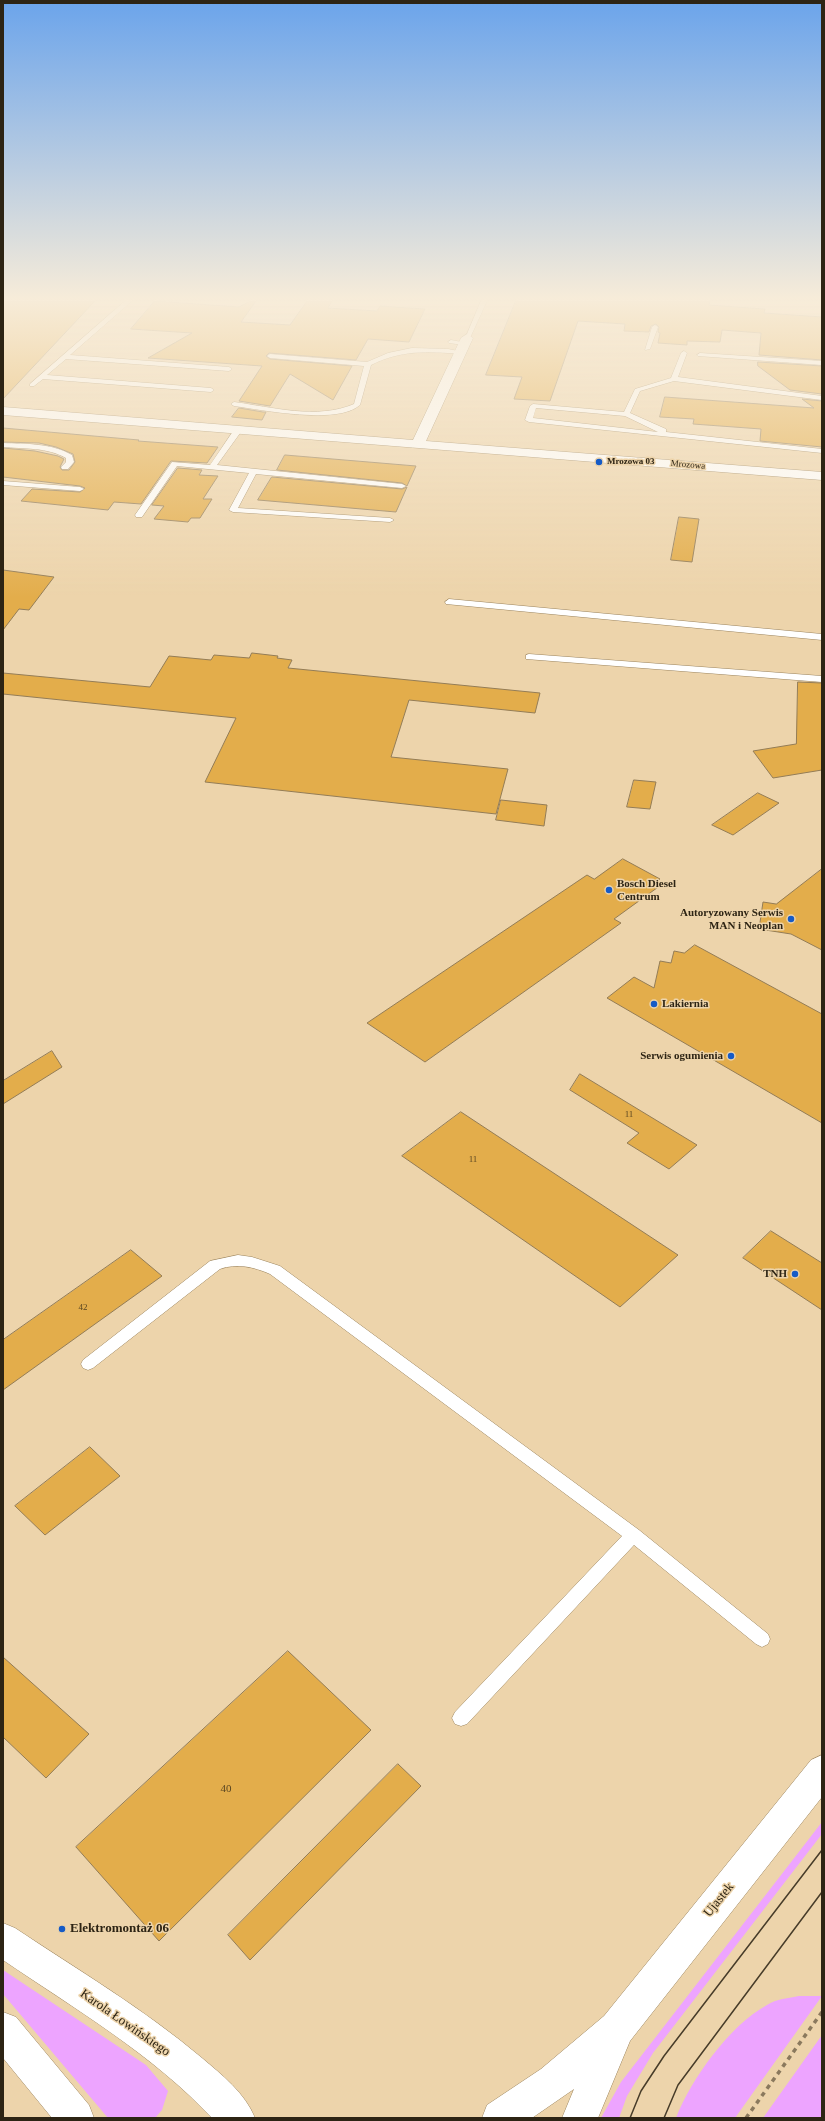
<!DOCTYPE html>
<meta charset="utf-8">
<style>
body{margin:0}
#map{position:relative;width:825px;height:2121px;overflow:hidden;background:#edd4ab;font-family:"Times New Roman",serif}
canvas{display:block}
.frame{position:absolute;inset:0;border:4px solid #2d2414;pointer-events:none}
</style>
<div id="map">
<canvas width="825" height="2121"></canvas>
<div class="frame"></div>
</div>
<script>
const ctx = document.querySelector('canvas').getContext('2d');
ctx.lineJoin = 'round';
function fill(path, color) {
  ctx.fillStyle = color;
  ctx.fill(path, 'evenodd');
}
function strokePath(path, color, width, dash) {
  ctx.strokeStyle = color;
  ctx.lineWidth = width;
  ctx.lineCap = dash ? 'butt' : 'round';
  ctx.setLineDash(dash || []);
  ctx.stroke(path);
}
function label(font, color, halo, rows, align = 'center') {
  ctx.font = font + ' "Times New Roman",serif';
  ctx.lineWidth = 3;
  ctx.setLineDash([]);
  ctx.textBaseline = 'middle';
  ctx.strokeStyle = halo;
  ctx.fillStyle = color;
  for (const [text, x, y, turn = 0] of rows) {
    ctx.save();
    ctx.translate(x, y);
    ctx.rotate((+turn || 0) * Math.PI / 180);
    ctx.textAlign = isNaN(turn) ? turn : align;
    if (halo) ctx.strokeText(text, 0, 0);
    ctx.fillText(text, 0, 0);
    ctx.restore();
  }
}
const green = new Path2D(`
 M822 1822V1834L653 2053 627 2096 619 2118H601L621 2082Z
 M3 1970 146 2065 168 2091 162 2110 155 2118H108L3 1994Z
 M799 1996H822L735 2118H676C691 2079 730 2025 767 2005 776 1999 789 1998 799 1996Z
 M822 2035V2118H763Z`);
const building = new Path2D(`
 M3 301H95L3 399Z
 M155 301 239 307 250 301H256L241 322 290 325 307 301H332L328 308 377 311 380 306 425 309 409 342 368 339 356 360 269 353 266 356 270 359 352 366 333 400 290 374 270 406 239 401 262 366 148 358 192 333 131 329Z
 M516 301H710L709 305 765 309 764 313 822 317V360L759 355 761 333 722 330 720 342 687 341V345L658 343 660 333 658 332 659 327 656 324 651 326 649 332 624 331 625 324 578 321 550 401 514 399 522 377 486 375Z
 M758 362 822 366V394L790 390 758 366Z
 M665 397 814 408 802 399 822 401V447L760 441 761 429 693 424 694 419 660 417Z
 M239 408 263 412H266L262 420 232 417Z
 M3 428 139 440 138 441 218 447 207 463 171 461 141 504 114 502 108 510 21 501 32 489 80 492 85 488 80 486 3 477V448L35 451 58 456 64 459 60 467 62 470H69L75 462 73 454 56 447 39 443 3 442Z
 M285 455 416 466 407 486 402 483 277 470Z
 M178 468 202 470 199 475 218 476 203 499H212L200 518H191L188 522 154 519 164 506 152 505Z
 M272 477 402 489 407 487 396 512 258 500Z
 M679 517 699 519 692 562 671 560Z
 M3 570 54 577 29 610 19 609 3 630Z
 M252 653 278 656 277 658 292 660 288 668 540 693 535 713 409 700 391 757 508 769 496 814 205 782 236 718 3 694V673L150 687 169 656 211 660 214 655 249 658Z
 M798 682 822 683V770L773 778 753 751 796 744Z
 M634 780 656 782 650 809 627 807Z
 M758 793 779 803 733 835 712 825Z
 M501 800 547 805 544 826 496 820Z
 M623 859 660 879 656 882 661 885 614 919 621 923 425 1062 367 1023 587 875 594 879Z
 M822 869V950L791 934 759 929 763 902 776 904Z
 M695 945 822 1014V1123L607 998 634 977 654 988 660 961 671 963 674 951 684 953Z
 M52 1051 62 1067 3 1104V1081Z
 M580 1074 697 1145 669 1169 627 1143 639 1133 570 1090Z
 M461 1112 678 1255 620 1307 402 1156Z
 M771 1231 822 1263V1310L743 1258Z
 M131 1250 162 1276 3 1390V1340Z
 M90 1447 120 1476 45 1535 15 1506Z
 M288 1651 371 1730 159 1941 76 1847Z
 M3 1657 89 1734 46 1778 3 1737Z
 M398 1764 421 1786 250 1960 228 1935Z`);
const path = new Path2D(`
 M746 2118 822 2012`);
const lane = new Path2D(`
 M125 301H132L70 355 229 367 232 369 229 371 66 359 47 375 211 388 214 390 211 392 43 379 34 386H30V384Z
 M481 301H487L470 338 465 339Z
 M655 325 658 327 650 349 645 350 652 327Z
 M451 340 467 343 464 345 449 343 448 342Z
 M412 348 448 349 463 352 460 354C428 351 400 350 371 365L360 405C338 425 263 410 234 406L231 404 234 402C272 407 317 420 354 404L364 366 270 358 267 356 270 354 367 362 388 353Z
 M684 351 687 353 678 377 822 396V400L674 381 640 391 630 413 666 429V432L822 449V453L529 422 525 420 530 406 533 404 624 412 635 389 671 378 681 353ZM536 408 625 416 658 432 533 418Z
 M700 353 822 361V365L698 356 697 355Z
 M236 427 243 429 217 465 402 484 406 486 402 488 256 474 238 508 390 518 394 520 390 522 233 512 229 510 249 473 177 466 142 517H136L135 515 172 462 210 465Z
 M3 443C27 444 51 443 72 455L74 462 68 469H62L61 467 66 462V458C47 447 24 449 3 447Z
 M3 481 80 487 84 489 80 491 3 485Z
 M449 599 822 634V640L446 604 445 602Z
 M529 654 822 676V682L526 659V655Z
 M238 1255 252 1257 280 1266 639 1530 768 1634 770 1639 768 1644 762 1647 756 1644 634 1545 467 1724 461 1726 455 1724 452 1718 455 1712 622 1536 270 1274C254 1267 237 1263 220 1269L93 1368 88 1370 83 1368 81 1364 83 1360 210 1261Z`);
const street = new Path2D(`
 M467 334 473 338 426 441 822 472V480L3 415V407L413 440 461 338Z`);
const secondary = new Path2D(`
 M822 1755V1797L630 2041 598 2118H562L574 2089 532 2118H482L487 2105 541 2069 604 2016 811 1760Z
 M3 1923 15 1928C78 1970 144 2009 202 2058 222 2075 245 2093 255 2118H212C152 2054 75 2009 3 1960Z
 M3 2012 16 2017 89 2105 94 2118H52L3 2058Z`);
const tram = new Path2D(`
 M630 2118 641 2091 664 2056 822 1850
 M664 2118 678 2085 822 1892`);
const markers = [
 [599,462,4,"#165bc6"],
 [609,890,4,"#165bc6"],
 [791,919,4,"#165bc6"],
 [654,1004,4,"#165bc6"],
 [731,1056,4,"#165bc6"],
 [795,1274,4,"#165bc6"],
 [62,1929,4,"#165bc6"]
];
const farPoinames = [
 ["Mrozowa 03",607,462]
];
const farStreetnames = [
 ["Mrozowa",688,465,5]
];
const numberNames = [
 ["11",629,1115],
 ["11",473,1160],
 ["42",83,1308]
];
const poiNames = [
 ["Bosch Diesel",617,884,"left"],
 ["Centrum",617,897,"left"],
 ["Autoryzowany Serwis",783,913],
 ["MAN i Neoplan",783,926],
 ["Lakiernia",662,1004,"left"],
 ["Serwis ogumienia",723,1056],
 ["TNH",787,1274]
];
const nearNumbernames = [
 ["40",226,1789]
];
const nearStreetnames = [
 ["Ujastek",719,1900,-51],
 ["Karola Łowińskiego",125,2023,35]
];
const nearPoinames = [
 ["Elektromontaż 06",70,1929]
];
fill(green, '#eda4ff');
fill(building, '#e3ad4b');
strokePath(building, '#937c56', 1);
strokePath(lane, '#9b845e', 1);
strokePath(street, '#9b845e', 1);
strokePath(secondary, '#9b845e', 1);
strokePath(path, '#8a795d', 3.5, [4.5, 4.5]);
fill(lane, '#fff');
fill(street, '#fff');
fill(secondary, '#fff');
strokePath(tram, '#473c29', 1.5);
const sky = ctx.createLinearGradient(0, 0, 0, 598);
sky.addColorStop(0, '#6ba4eb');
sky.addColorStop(0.5, '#f7ecd9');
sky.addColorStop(1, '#f7ecd900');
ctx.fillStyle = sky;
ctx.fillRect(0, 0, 825, 598);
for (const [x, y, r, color] of markers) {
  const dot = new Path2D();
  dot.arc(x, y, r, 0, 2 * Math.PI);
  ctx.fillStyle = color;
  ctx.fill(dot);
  strokePath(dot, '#edd4ab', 1.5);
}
label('bold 9px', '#2d2414', '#edd4ab', farPoinames, 'left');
label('9px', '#2d2414', '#edd4ab', farStreetnames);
label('9px', '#5a4622', null, numberNames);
label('bold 11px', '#2d2414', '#edd4ab', poiNames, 'right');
label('11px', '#5a4622', null, nearNumbernames);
label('13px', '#2d2414', '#edd4ab', nearStreetnames);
label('bold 13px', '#2d2414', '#edd4ab', nearPoinames, 'left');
</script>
